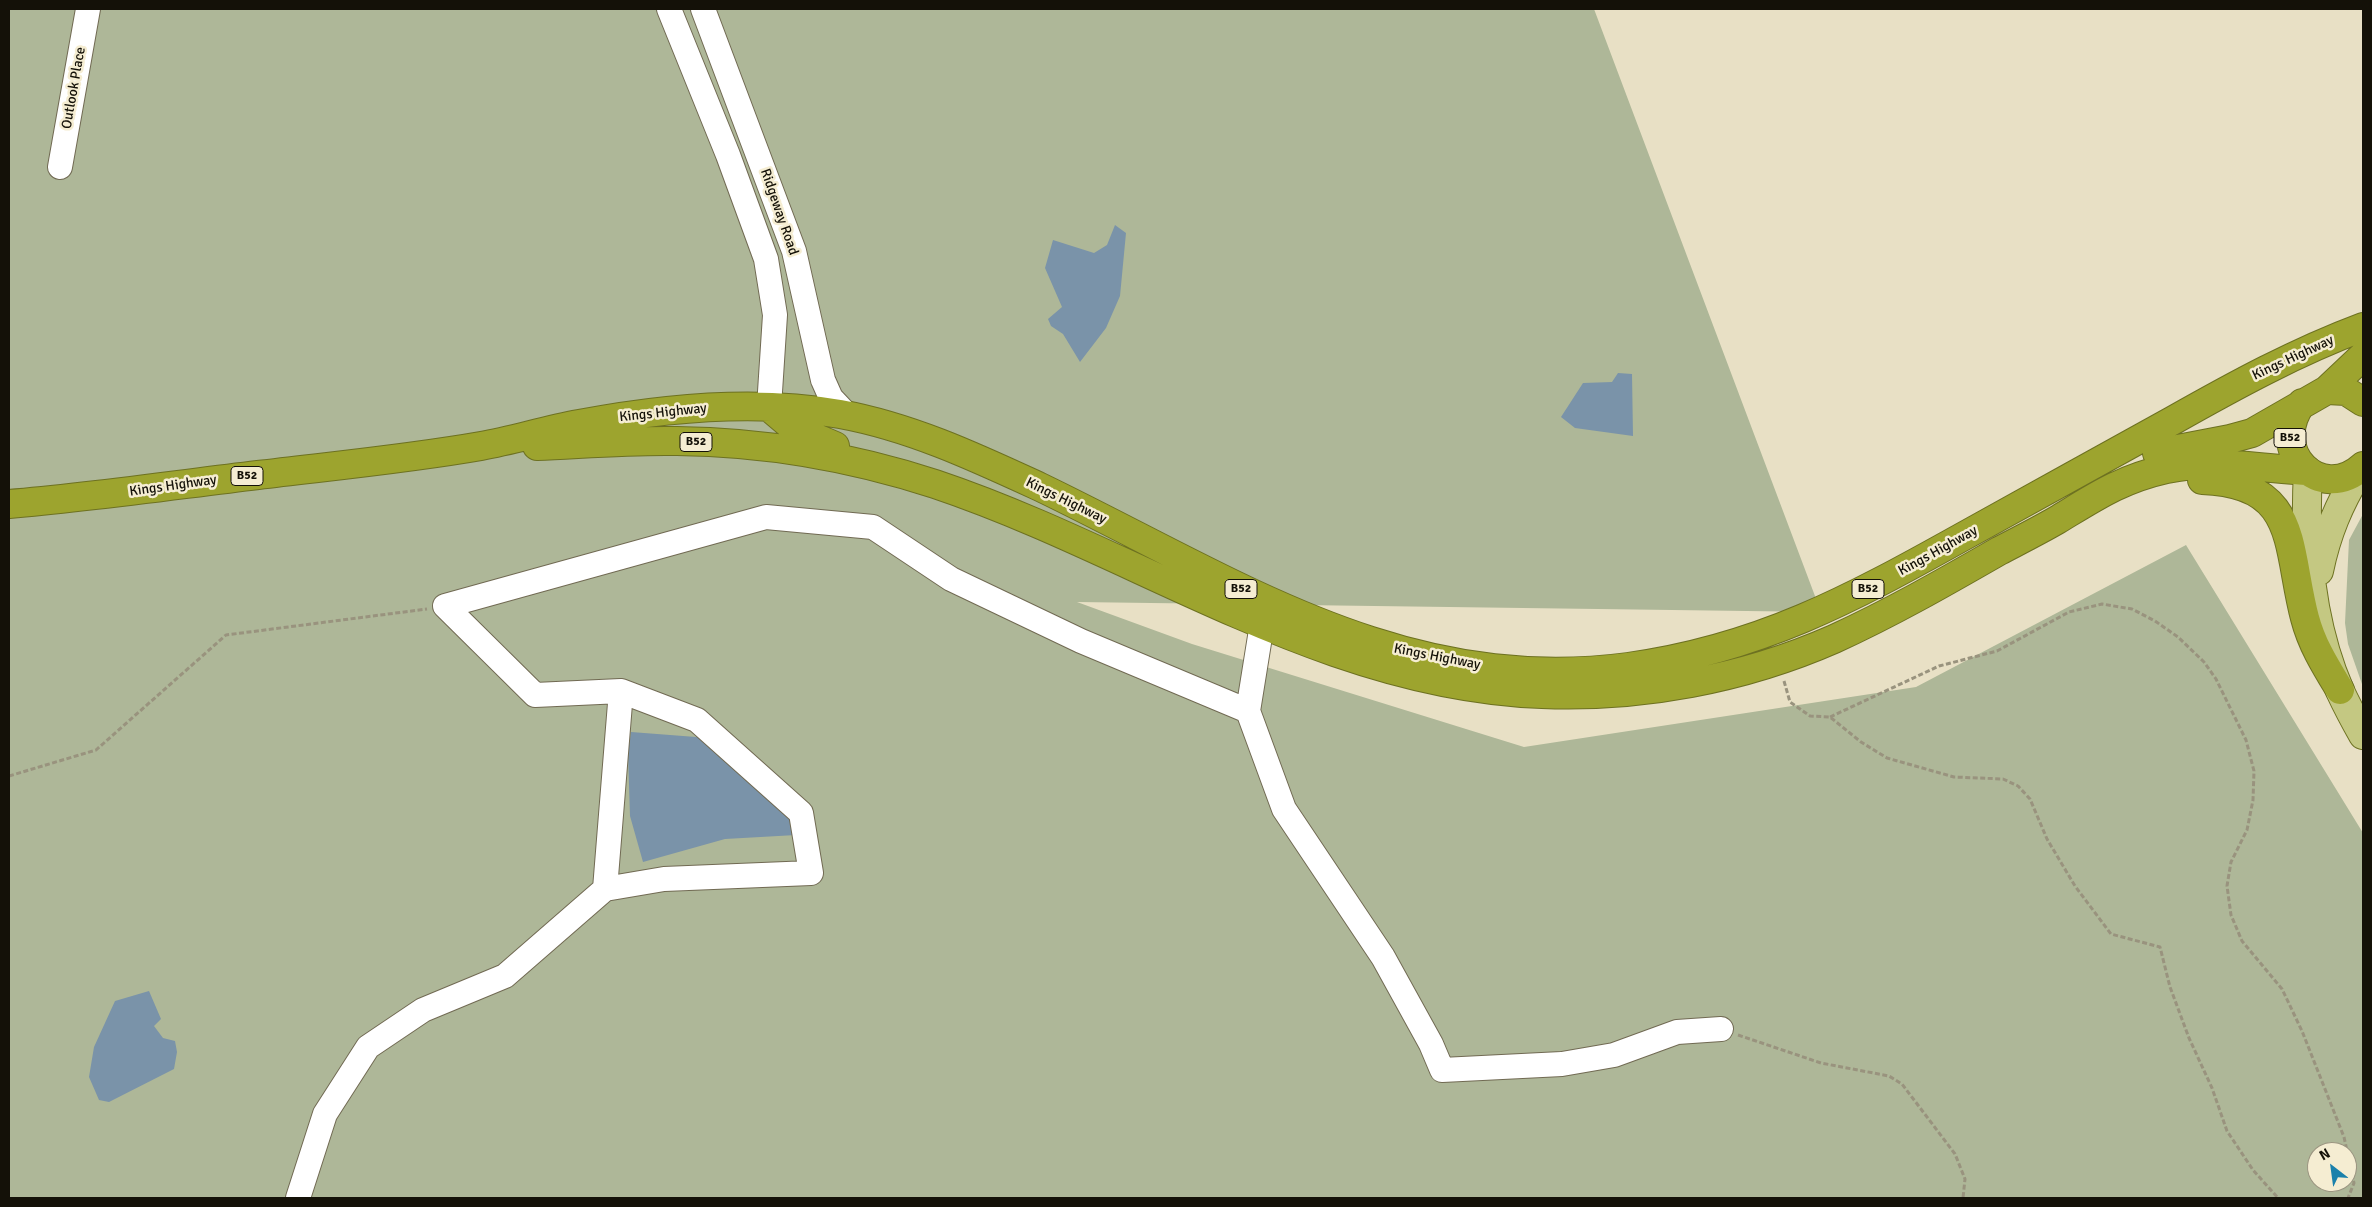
<!DOCTYPE html>
<style>
body{margin:0}
#map{position:relative;width:2372px;height:1207px;overflow:hidden;background:#e8e0c5;font-family:Signika,sans-serif}
canvas{display:block}
.frame{position:absolute;inset:0;border:10px solid #141108;pointer-events:none}
.north{position:absolute;left:2307px;top:1142px;width:50px;height:50px;box-sizing:border-box;background:#f5edd2;border:1px solid #9b9581;border-radius:50%;rotate:330deg;font-size:14px;font-weight:700;line-height:20px;text-align:center;color:#141108}
.north::after{content:'';display:block;margin:auto;width:18px;height:22px;background:#1b81ab;clip-path:polygon(50% 0,100% 100%,50% 72%,0 100%)}
</style>
<div id="map">
<canvas width="2372" height="1207"></canvas>
<div class="frame"></div>
<div class="north">N</div>
</div>
<script>
const ctx = document.querySelector('canvas').getContext('2d');
ctx.lineJoin = 'round';
function fill(path, color) {
  ctx.fillStyle = color;
  ctx.fill(path, 'evenodd');
}
function strokePath(path, color, width, dash) {
  ctx.strokeStyle = color;
  ctx.lineWidth = width;
  ctx.lineCap = dash ? 'butt' : 'round';
  ctx.setLineDash(dash || []);
  ctx.stroke(path);
}
function label(font, color, halo, rows, align = 'center') {
  ctx.font = font + ' Signika,sans-serif';
  ctx.lineWidth = 5;
  ctx.setLineDash([]);
  ctx.textBaseline = 'middle';
  ctx.strokeStyle = halo;
  ctx.fillStyle = color;
  for (const [text, x, y, turn = 0] of rows) {
    ctx.save();
    ctx.translate(x, y);
    ctx.rotate((+turn || 0) * Math.PI / 180);
    ctx.textAlign = isNaN(turn) ? turn : align;
    if (halo) ctx.strokeText(text, 0, 0);
    ctx.fillText(text, 0, 0);
    ctx.restore();
  }
}
const forest = new Path2D(`
 M9 9H1594L1821 612 1077 602 1192 644 1524 747 1916 687 2186 545 2363 833V1198H9ZM2317 1152H2347V1182H2317Z
 M2363 514V687L2348 644 2345 623 2349 540Z`);
const water = new Path2D(`
 M1115 225 1126 233 1120 296 1106 328 1080 362 1063 334 1051 326 1048 319 1062 307 1045 268 1053 240 1094 253 1107 245Z
 M1618 373 1632 374 1633 436 1575 428 1561 417 1583 383 1612 382Z
 M631 732 709 738 800 804 796 835 725 839 643 862 630 816 628 753Z
 M149 991 161 1019 154 1026 163 1038 175 1041 177 1052 174 1069 109 1102 99 1100 89 1077 94 1047 115 1001Z`);
const path = new Path2D(`
 M1784 681 1790 702 1810 716 1830 717 1861 742 1887 758 1954 777 2003 779 2018 786 2030 799 2047 839 2075 886 2111 934 2160 947 2170 987 2189 1038 2212 1088 2227 1131 2253 1170 2278 1198
 M1830 717 1939 666 1997 651 2069 612 2102 604 2132 609 2155 621 2178 637 2204 662 2216 679 2246 740 2254 771 2253 800 2247 830 2231 862 2227 886 2231 915 2242 941 2282 989 2302 1031 2344 1137 2354 1183 2348 1198
 M9 776 96 750 226 635 427 609
 M1738 1035 1821 1063 1889 1076 1902 1084 1955 1154 1965 1179 1963 1198`);
const minor = new Path2D(`
 M669 9 728 155 766 259 775 315 769 407
 M703 9 794 251 823 380 831 398 848 416
 M60 167 88 9
 M1262 624 1248 711 1284 809 1383 957 1431 1044 1442 1070 1562 1064 1614 1055 1677 1032 1721 1029
 M605 889 621 691
 M298 1198 325 1114 368 1047 423 1010 505 976 605 889 664 879 811 873 801 813 697 720 621 691 535 695 445 606 766 517 873 527 951 579 1081 641 1248 711`);
const major = new Path2D(`
 M2308 471C2304 544 2311 624 2340 691 2347 706 2355 721 2363 735
 M2319 571C2327 532 2339 505 2359 471`);
const highway = new Path2D(`
 M2327 390 2363 356
 M2302 403C2267 450 2320 505 2363 466
 M769 407 795 429 835 446
 M537 446C584 444 630 440 677 441 764 442 852 457 935 484 1138 552 1322 686 1542 694 1641 698 1743 679 1834 639 1891 613 1945 582 1999 551 2018 541 2038 531 2057 520 2095 497 2121 479 2166 469 2213 459 2259 468 2306 471
 M2157 453 2230 439 2252 433 2327 390 2346 391 2363 402
 M2202 480C2300 483 2286 547 2305 618 2312 645 2326 667 2340 690
 M9 504C92 497 175 485 258 475 332 466 407 459 481 446 514 440 546 430 579 424 663 408 756 399 840 414 911 427 975 457 1040 487 1233 580 1401 697 1628 667 1759 649 1851 599 1964 536 2033 498 2103 459 2172 421 2234 386 2296 352 2363 327`);
const shields = [
 [2290,438,32],
 [696,442,32],
 [247,476,32],
 [1241,589,32],
 [1868,589,32]
];
const shieldNames = [
 ["B52",2290,438],
 ["B52",696,442],
 ["B52",247,476],
 ["B52",1241,589],
 ["B52",1868,589]
];
const streetNames = [
 ["Outlook Place",74,88,-80],
 ["Ridgeway Road",779,212,71],
 ["Kings Highway",2293,358,-25],
 ["Kings Highway",663,413,-6],
 ["Kings Highway",173,486,-8],
 ["Kings Highway",1066,501,26],
 ["Kings Highway",1938,551,-29],
 ["Kings Highway",1437,657,11]
];
fill(forest, '#aeb798');
fill(water, '#7a93a9');
strokePath(minor, '#716a53', 26);
strokePath(major, '#6d7121', 30);
strokePath(highway, '#6d7121', 30);
strokePath(path, '#99937e', 3, [5, 2.5]);
strokePath(minor, '#fff', 24);
strokePath(major, '#c4c882', 28);
strokePath(highway, '#9da42e', 28);
for (const [x, y, w] of shields) {
  const box = new Path2D();
  box.roundRect(x - w / 2, y - 9.5, w, 19, 4);
  ctx.fillStyle = '#f5edd2';
  ctx.fill(box);
  strokePath(box, '#141108', 1);
}
label('bold 12px', '#141108', null, shieldNames);
label('14px', '#141108', '#f5edd2', streetNames);
</script>
